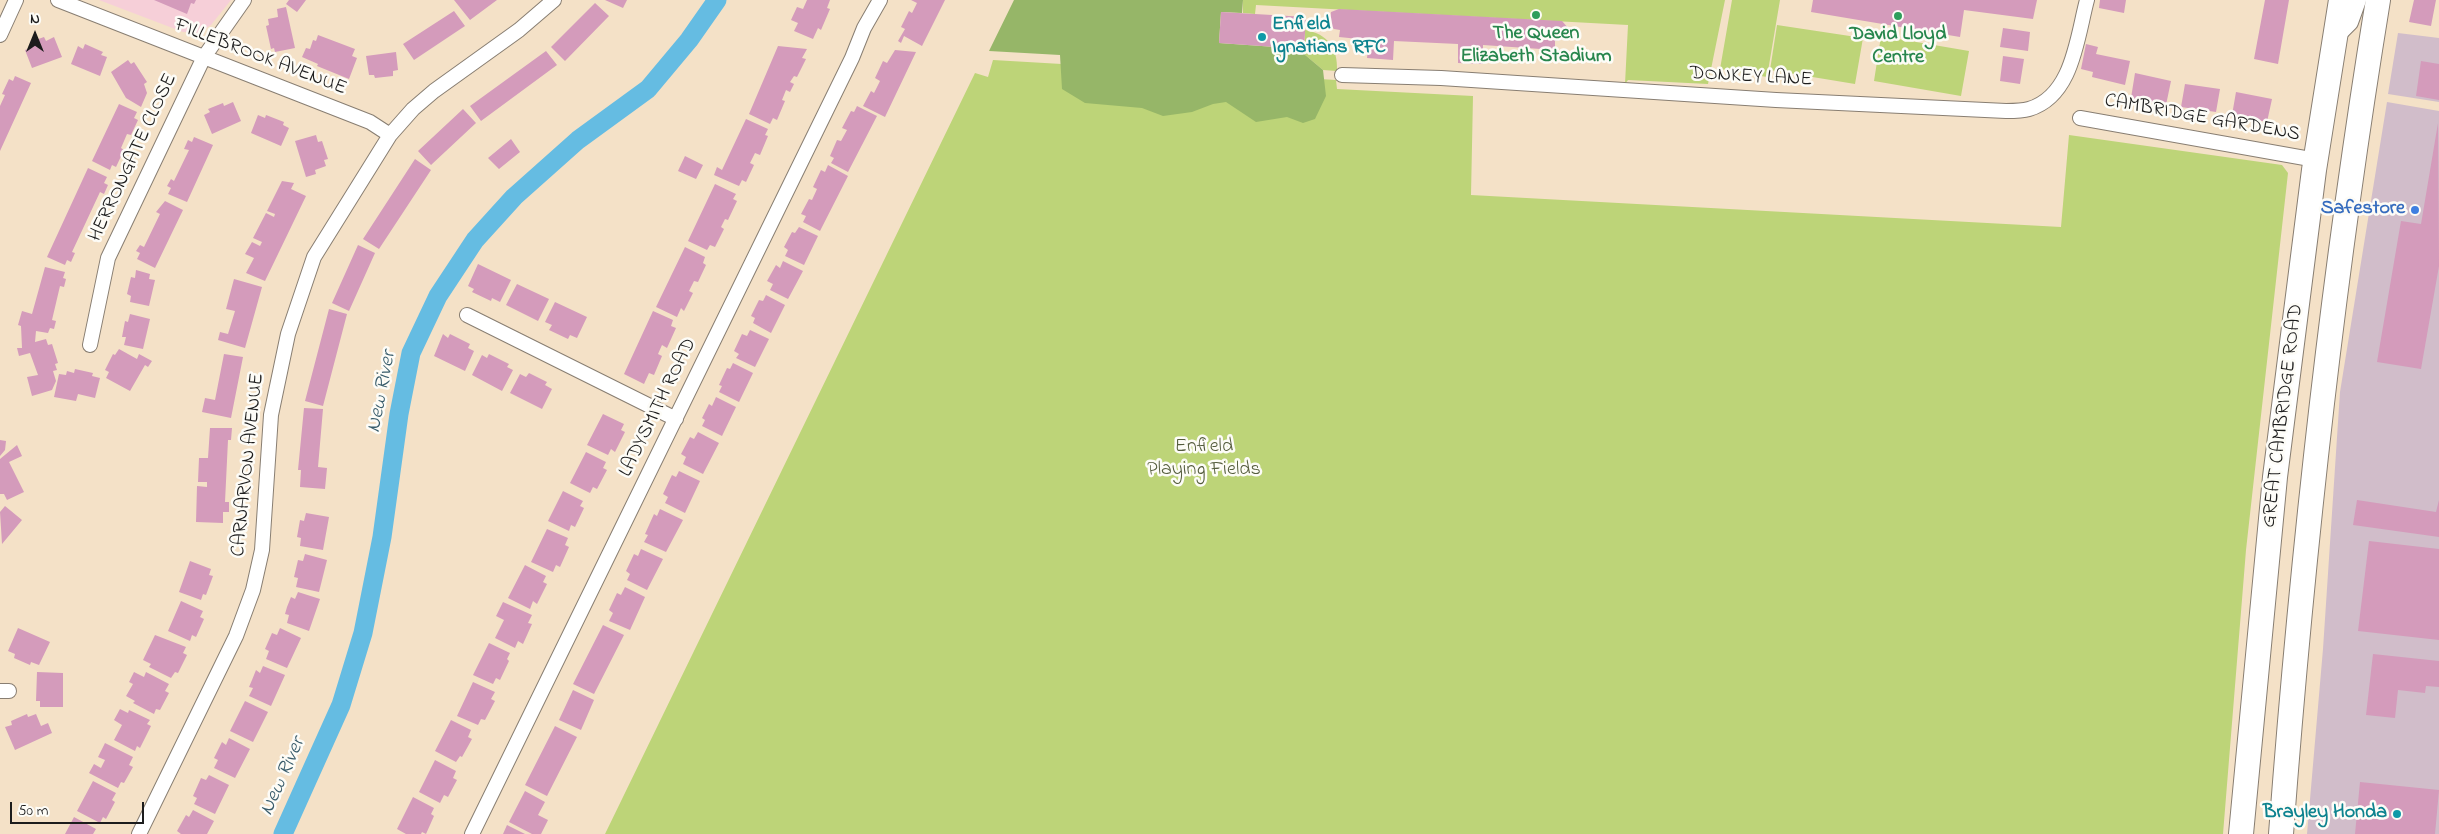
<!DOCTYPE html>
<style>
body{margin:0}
#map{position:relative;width:2439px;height:834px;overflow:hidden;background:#f4e1c7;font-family:"Indie Flower",sans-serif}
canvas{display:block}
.north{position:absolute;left:10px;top:10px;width:50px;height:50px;-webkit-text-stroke:4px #fdfcf7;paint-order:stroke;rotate:0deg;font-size:14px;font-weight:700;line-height:20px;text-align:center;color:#1c1c1c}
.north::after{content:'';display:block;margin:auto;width:18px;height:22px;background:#1c1c1c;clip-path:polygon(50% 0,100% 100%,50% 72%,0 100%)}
.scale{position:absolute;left:10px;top:802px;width:134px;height:22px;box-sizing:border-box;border:2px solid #1c1c1c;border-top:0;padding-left:6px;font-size:15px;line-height:18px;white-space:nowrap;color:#1c1c1c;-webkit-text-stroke:4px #fdfcf7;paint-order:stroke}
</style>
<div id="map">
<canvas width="2439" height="834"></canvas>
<div class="north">N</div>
<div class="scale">50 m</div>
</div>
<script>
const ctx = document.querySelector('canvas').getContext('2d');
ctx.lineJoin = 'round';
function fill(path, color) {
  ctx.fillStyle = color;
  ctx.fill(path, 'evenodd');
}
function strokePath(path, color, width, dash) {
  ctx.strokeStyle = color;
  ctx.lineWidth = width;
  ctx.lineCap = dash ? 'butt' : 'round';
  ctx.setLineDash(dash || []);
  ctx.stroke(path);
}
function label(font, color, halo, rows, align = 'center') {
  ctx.font = font + ' "Indie Flower",sans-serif';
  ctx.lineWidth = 5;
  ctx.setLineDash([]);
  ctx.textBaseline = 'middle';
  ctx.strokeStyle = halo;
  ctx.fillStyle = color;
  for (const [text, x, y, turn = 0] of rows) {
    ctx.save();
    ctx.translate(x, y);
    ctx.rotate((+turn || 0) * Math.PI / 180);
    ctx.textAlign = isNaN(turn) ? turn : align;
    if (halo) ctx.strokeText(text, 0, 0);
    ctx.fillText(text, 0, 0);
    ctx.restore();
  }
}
const built = new Path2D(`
 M99 0H231L211 25 198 33 183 32Z`);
const industrial = new Path2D(`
 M2398 33 2439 38V102L2388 94Z
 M2387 102 2439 111V834H2307L2323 649 2340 392Z`);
const green = new Path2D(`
 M1243 0H1725L1708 84 1628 80 1625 84 1628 25 1256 5 1255 14 1243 13Z
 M1732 0H1780L1767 77 1720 69Z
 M1777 25 1863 38 1855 84 1770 70Z
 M1305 30C1328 34 1338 48 1337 71L1323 70 1304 54Z
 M1881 36 1969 51 1961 96 1874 81Z
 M993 60 1336 80 1337 89 1473 96 1471 195 2061 227 2069 135 2282 165 2288 173 2246 550 2223 834H605L975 73 988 77Z`);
const forest = new Path2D(`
 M1014 0H1243L1242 13 1221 12 1219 43 1304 49V54L1323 70 1326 96 1315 119 1303 123 1287 117 1256 122 1226 102 1213 104 1192 112 1163 116 1142 108 1085 103 1062 89 1060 55 989 51Z`);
const canal = new Path2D(`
 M283 834 341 705 363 633 382 537 399 414 411 353 438 296 475 240 514 197 578 140 648 89 689 40 717 0`);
const building = new Path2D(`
 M154 0H196L194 4 191 3 187 14Z
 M289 0H306L297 12 286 4Z
 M454 0H497L470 20Z
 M605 0H627L623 8Z
 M807 0H830L827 8 830 9 821 30 818 28 813 39 794 31 798 23 791 20 797 7 803 9Z
 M911 0H945L922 46 904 36 901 43 898 41 905 29 901 27 909 11 912 13 917 3Z
 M1813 0H2037L2033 19 1964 10 1960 37 1811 12Z
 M2100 0H2126L2124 13 2099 8Z
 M2265 0H2289L2278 64 2254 59Z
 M2414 0H2436L2431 26 2409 22Z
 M595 3 609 16 565 61 551 47Z
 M286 7 295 48 275 52 274 48 271 49 266 26 269 25 268 19 278 17 277 9Z
 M1339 9 1562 21 1569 29 1566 39 1555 41V50L1483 45V64L1458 63V44L1394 41 1393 60 1367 58 1369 40 1339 37 1340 30 1334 29 1329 24 1331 12Z
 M454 11 465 26 414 60 403 44Z
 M1221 12 1306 17 1304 49 1219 43Z
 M2003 28 2030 32 2028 51 2000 47Z
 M318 35 355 49 352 56 357 58 349 79 317 66 318 64 302 57 306 48 310 49 313 40 316 41Z
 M44 37 46 41 54 37 62 57 32 68 25 50 32 47 30 42Z
 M85 44 103 52 101 55 107 57 100 76 71 64 78 46 83 49Z
 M2086 44 2098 47 2096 54 2130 61 2125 85 2092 77 2093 72 2081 69Z
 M778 46 807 49 802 58 806 59 797 77 794 76 790 82 794 84 790 92 786 90 782 100 785 101 777 120 773 118 770 124 749 114Z
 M895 50 916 52 885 117 863 106 871 91 874 93 880 81 875 78 883 61 887 63Z
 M546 51 557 65 481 121 470 106Z
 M396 52 398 70 393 71V76L375 78 374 75H369L366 56Z
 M2003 56 2024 59 2020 84 2000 81Z
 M128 60 131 64 134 62 147 82 144 84 147 93 141 107 126 98 111 72Z
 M2421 61 2439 64V100L2416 96Z
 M2135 73 2171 81 2166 105 2131 98Z
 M15 76 31 83 0 151V106L5 95 2 94 9 79 13 81Z
 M2185 84 2220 89 2216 112 2181 107Z
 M2236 92 2272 99 2267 122 2232 115Z
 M233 102 241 121 212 134 204 115 210 112 208 109 223 103 224 106Z
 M119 104 137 112 134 118 138 120 131 135 127 134 121 148 124 150 116 167 112 165 110 170 92 161Z
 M857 106 877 116 848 172 831 163 834 158 830 156 837 140 841 141 847 130 842 128 851 111 854 112Z
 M463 109 476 123 431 165 418 151Z
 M258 115 265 118 266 115 284 122 283 125 289 128 281 146 251 133Z
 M746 119 768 129 765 135 768 136 760 155 755 153 750 163 754 165 746 182 742 180 739 186 714 175 717 167 722 170Z
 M2438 123 2439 266 2421 369 2377 362 2401 221 2421 224Z
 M316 135 318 142 322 141 328 159 324 160 326 166 315 170 316 174 306 177 295 141Z
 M194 137 213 145 187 202 168 194 171 188 167 186 171 179 174 181 189 150 184 149 188 140 192 142Z
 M511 139 520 152 499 169 488 158Z
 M685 156 703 165 696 179 678 171Z
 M415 159 431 170 379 249 363 239Z
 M828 165 848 176 820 231 803 222 806 216 801 214 809 199 812 200 817 189 813 187 821 170 825 172Z
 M88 168 107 177 104 183 108 185 104 194 100 192 72 252 75 253 71 262 67 260 65 265 47 257Z
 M282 181 294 183 291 189 306 196 265 281 246 273 254 258 245 254 252 242 260 246 262 242 253 238 266 213 274 217 275 214 267 211Z
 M715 184 736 194 733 199 737 201 728 220 725 219 721 227 724 229 715 247 710 245 707 250 688 241Z
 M165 201 183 210 155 268 137 259 140 253 136 251 140 245 144 247 160 214 156 212Z
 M799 227 818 236 804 265 785 256 788 250 784 247 792 232 795 233Z
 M358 245 375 253 349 311 332 303Z
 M685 247 705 257 703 263 706 265 698 282 694 281 689 291 693 293 684 311 681 308 677 317 656 307Z
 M783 261 803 271 788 299 770 290 773 284 767 281 776 265 780 268Z
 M478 264 511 280 500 302 492 298 491 301 472 292 474 289 468 286Z
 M45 267 65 272 63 278 66 279 64 287 60 286 52 320 56 321 54 329 50 328 48 333 36 331 35 342 46 339 48 345 52 344 58 363 55 364 57 370 53 371 56 381 52 390 32 396 27 377 38 375 30 353 19 356 17 348H22L21 326 18 325 22 311 32 314Z
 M136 270 150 274 149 279 155 280 149 306 130 302 131 296 127 294 131 277 135 278Z
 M234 279 262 287 245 348 218 340 220 332 228 334 235 311 226 309Z
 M517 284 549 299 538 321 506 305Z
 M766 295 785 305 771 333 753 323 755 318 751 316 759 300 763 301Z
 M555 302 587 317 577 338 570 335 568 339 549 330 552 325 545 322Z
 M329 309 347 314 323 406 305 401Z
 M653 311 673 320 671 326 676 328 667 348 662 345 658 354 662 356 654 375 649 373 644 384 624 374Z
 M130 314 150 319 143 349 124 345 126 337H122L125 321 128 322Z
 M750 330 769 339 755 367 736 358 739 354 734 351 742 334 747 336Z
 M443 334 448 338 450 334 470 344 468 348 474 351 465 371 434 356Z
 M119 349 137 359 139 354 152 361 148 367 145 365 130 391 106 378 109 372 105 370 113 354 115 355Z
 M224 354 243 357 231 418 202 412 205 398 215 400Z
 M489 354 509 364 507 367 513 370 502 391 472 375 482 355 487 358Z
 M733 363 753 373 739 402 719 392 722 386 719 385 727 368 730 369Z
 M75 369 93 373 92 376 100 378 95 398 78 394 76 401 54 397 59 374 66 375 67 371 74 373Z
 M529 373 547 382 545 385 552 389 542 409 510 393 520 374 526 377Z
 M716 397 736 407 722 436 702 426 705 420 702 418 709 404 712 406Z
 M304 408 323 409 318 467 327 468 325 489 300 487 301 470H298Z
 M603 414 624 424 621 430 625 432 615 452 611 449 608 455 587 445Z
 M210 428H232L231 440H228L225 502H229V512H223V523L196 522 197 486 207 487V482H198L199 458H208Z
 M698 432 719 443 703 474 683 464 686 457 681 454 690 437 694 439Z
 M0 440 6 441 5 450 0 456Z
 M17 445 22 456 9 462 24 492 7 500 4 494H0V459Z
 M586 452 606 462 603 468 607 470 597 489 593 487 590 493 570 483Z
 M679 471 700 481 685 513 665 503 668 497 663 494 672 475 676 477Z
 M563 491 583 501 580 506 584 508 575 527 571 525 569 531 548 521Z
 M2357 500 2436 512 2439 500V537L2353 525Z
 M5 506 22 520 2 544 0 512Z
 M660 509 683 520 666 552 644 542 648 535 645 534 654 514 657 516Z
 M306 513 329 517 323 550 300 546 301 538 297 537 300 520 304 521Z
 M547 529 568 538 565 545 569 547 560 567 556 565 553 572 531 562Z
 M2369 541 2439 549V640L2358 631Z
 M641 549 663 559 647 590 627 580 630 574 626 571 634 554 638 556Z
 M305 554 327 560 319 592 296 587 298 578 294 577 298 560 303 561Z
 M190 561 211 569 209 575 213 576 206 595 203 594 201 600 179 592Z
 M525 565 546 576 543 582 547 584 537 604 533 601 530 609 508 598Z
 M625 587 645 597 630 630 609 621 613 613 609 610 617 593 621 595Z
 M298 592 320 599 309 631 287 623 289 615 285 614 287 607 291 597 295 599Z
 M181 601 203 611 200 617 204 619 196 637 192 635 190 641 168 631Z
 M503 602 532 615 528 623 532 624 523 644 518 641 515 648 495 638 504 620 496 616Z
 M603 625 624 635 594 694 573 684Z
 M18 628 50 642 39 665 31 662 30 665 14 658 15 654 8 651Z
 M280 628 301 638 287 668 266 659 269 651 265 649 272 633 277 635Z
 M155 635 186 647 183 653 187 655 178 673 175 672 171 678 149 667 151 664 143 660Z
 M489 643 510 653 507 659 509 661 500 680 496 678 493 684 473 675Z
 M2373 654 2439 661V687L2426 686 2425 693 2398 690 2395 718 2366 715Z
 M263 666 285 675 271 706 249 696 253 688 249 687 252 680 256 670 260 673Z
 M37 672 63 673V707H40V701H36Z
 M134 672 144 677 146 672 169 684 165 691 169 693 160 710 156 709 154 714 133 703 135 701 126 696 133 684 129 682Z
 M473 682 495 692 491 699 495 701 485 720 481 719 478 725 457 716Z
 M573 690 594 700 581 730 559 720Z
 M245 701 268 712 253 742 230 731Z
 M120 709 128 713 129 710 150 720 147 724 151 726 140 748 137 746 135 751 114 740 122 725 114 720Z
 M27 714 28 717 36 714 41 726 48 723 52 733 15 750 5 727 12 725 11 721Z
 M451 720 471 730 468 737 472 739 462 757 460 756 456 762 435 751Z
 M555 726 577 737 547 796 525 785Z
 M229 738 250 749 235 778 214 768 218 760 214 758 222 742 226 745Z
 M105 743 133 757 129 765 133 767 124 783 121 782 118 788 89 773 94 764 101 768 105 760 98 757Z
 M435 760 456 771 453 778 457 780 448 797 444 795 440 803 419 792Z
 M209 775 229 785 215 814 194 804 197 798 193 796 201 778 206 780Z
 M93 781 116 793 112 800 115 802 106 819 103 817 100 823 77 811Z
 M2360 782 2439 790 2435 834H2355Z
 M525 791 545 802 538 815 548 820 541 834H532L509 822Z
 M413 797 434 808 431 814 434 816 426 834 422 832 421 834H406L397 829Z
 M193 810 214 821 207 834H181L177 831 186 815 189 817Z
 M74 817 96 829 93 834H65Z
 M507 825 525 834H503Z`);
const minor = new Path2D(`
 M58 0 370 122 390 135
 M0 35 16 0
 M1342 75 1441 78 1776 100 2006 111C2014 111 2022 111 2029 109 2073 96 2077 37 2087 0
 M2080 118 2316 160
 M467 315 676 419
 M90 345 108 258 204 57 244 0
 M0 691H9
 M139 834 236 636 253 590 262 550 271 415 288 334 314 257 390 135 413 109 434 91 519 30 554 0
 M472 834 852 58 864 28 880 0`);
const tertiary = new Path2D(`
 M2335 36 2349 22 2357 0`);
const trunk = new Path2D(`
 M2241 834 2275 477 2314 170 2341 0
 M2281 834C2302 555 2333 276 2378 0`);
const markers = [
 [1536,15,5,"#2e9e5b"],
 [1898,16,5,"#2e9e5b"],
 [1262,37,5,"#0f9aa8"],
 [2415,210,5,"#3f7fe0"],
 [2397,814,5,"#0f9aa8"]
];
const cultureNames = [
 ["Enfield",1272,26],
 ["Ignatians RFC",1272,49],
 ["Brayley Honda",2387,814,"right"]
];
const leisureNames = [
 ["The Queen",1536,35],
 ["Elizabeth Stadium",1536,58],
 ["David Lloyd",1898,36],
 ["Centre",1898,59]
];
const streetNames = [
 ["FILLEBROOK AVENUE",260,58,21],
 ["DONKEY LANE",1751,78,3],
 ["CAMBRIDGE GARDENS",2202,119,10],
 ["HERRONGATE CLOSE",134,158,-65],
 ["LADYSMITH ROAD",659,408,-64],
 ["GREAT CAMBRIDGE ROAD",2284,416,-83],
 ["CARNARVON AVENUE",249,465,-84]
];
const shopNames = [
 ["Safestore",2405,210]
];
const parkNames = [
 ["Enfield",1204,448],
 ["Playing Fields",1204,471]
];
const waterNames = [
 ["New River",383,392,-79],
 ["New River",284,777,-66]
];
fill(built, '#f6cfd8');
fill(industrial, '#d1bdca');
fill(green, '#bdd478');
fill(forest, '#96b668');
strokePath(canal, '#65bce2', 19);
fill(building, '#d49bbb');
strokePath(minor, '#887e72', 16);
strokePath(tertiary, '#887e72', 20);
strokePath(trunk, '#887e72', 26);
strokePath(minor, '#fff', 14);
strokePath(tertiary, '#fff', 18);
strokePath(trunk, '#fff', 24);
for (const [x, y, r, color] of markers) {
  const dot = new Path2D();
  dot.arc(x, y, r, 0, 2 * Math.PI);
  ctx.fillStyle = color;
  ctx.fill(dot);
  strokePath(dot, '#fdfcf7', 2);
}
label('bold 20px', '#0d838f', '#fdfcf7', cultureNames, 'left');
label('bold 20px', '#27864d', '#fdfcf7', leisureNames);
label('20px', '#1c1c1c', '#fdfcf7', streetNames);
label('bold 20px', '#366cbe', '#fdfcf7', shopNames, 'right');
label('20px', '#545c3c', '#fdfcf7', parkNames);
label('italic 21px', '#395c6b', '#fdfcf7', waterNames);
</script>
